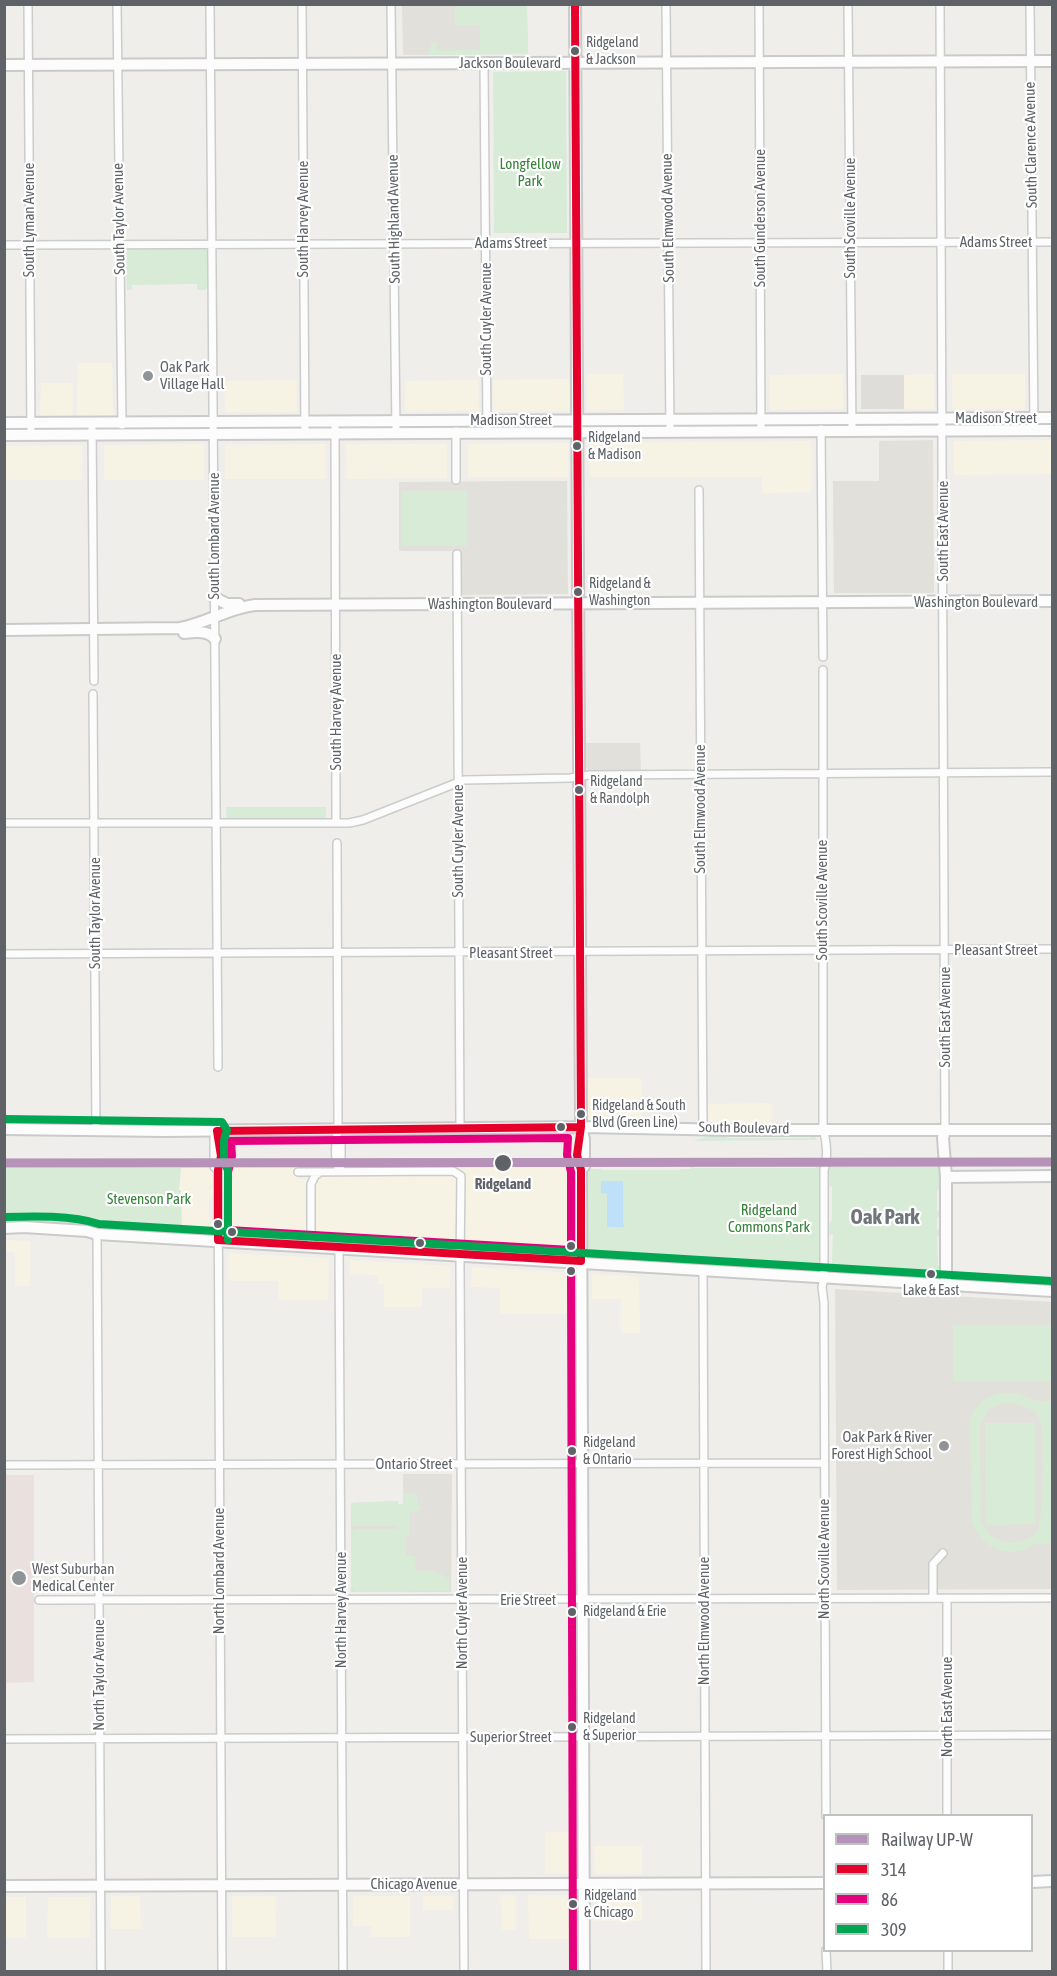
<!DOCTYPE html>
<style>
body{margin:0}
#map{position:relative;width:1057px;height:1976px;overflow:hidden;background:#efeeea;font-family:"Asap Condensed",sans-serif}
canvas{display:block}
.frame{position:absolute;inset:0;border:6px solid #5f6368;pointer-events:none}
.legend{position:absolute;left:823px;top:1814px;width:210px;height:138px;box-sizing:border-box;background:#fff;border:2px solid #bfc1c3;margin:0;padding:8px 10px;list-style:none;font-size:18px;color:#5f6368}
.legend li{display:flex;align-items:center;gap:12px;height:30px}
.legend b{width:30px;border:2px solid #bfc1c3}
</style>
<div id="map">
<canvas width="1057" height="1976"></canvas>
<div class="frame"></div>
<ul class="legend">
<li><b style="height:8px;background:#b692b8"></b>Railway UP-W</li>
<li><b style="height:8px;background:#e4002b"></b>314</li>
<li><b style="height:8px;background:#e5007d"></b>86</li>
<li><b style="height:8px;background:#00a651"></b>309</li>
</ul>
</div>
<script>
const ctx = document.querySelector('canvas').getContext('2d');
ctx.lineJoin = 'round';
function fill(path, color) {
  ctx.fillStyle = color;
  ctx.fill(path, 'evenodd');
}
function strokePath(path, color, width, dash) {
  ctx.strokeStyle = color;
  ctx.lineWidth = width;
  ctx.lineCap = dash ? 'butt' : 'round';
  ctx.setLineDash(dash || []);
  ctx.stroke(path);
}
function label(font, color, halo, rows, align = 'center') {
  ctx.font = font + ' "Asap Condensed",sans-serif';
  ctx.lineWidth = 4.5;
  ctx.setLineDash([]);
  ctx.textBaseline = 'middle';
  ctx.strokeStyle = halo;
  ctx.fillStyle = color;
  for (const [text, x, y, turn = 0] of rows) {
    ctx.save();
    ctx.translate(x, y);
    ctx.rotate((+turn || 0) * Math.PI / 180);
    ctx.textAlign = isNaN(turn) ? turn : align;
    if (halo) ctx.strokeText(text, 0, 0);
    ctx.fillText(text, 0, 0);
    ctx.restore();
  }
}
const commercial = new Path2D(`
 M78 363H112L113 416H77Z
 M587 374H623L624 410 587 411Z
 M843 374V409L770 410V375Z
 M934 374V409H904V375Z
 M952 374H1025V409H952Z
 M569 379V411L493 412V380Z
 M297 380V412H225L224 381Z
 M478 380 479 411 405 412V381Z
 M41 383H73V415L40 416Z
 M1052 440V474L954 475V441Z
 M811 441V492L762 493V477H589V443Z
 M568 443V477H468V444Z
 M204 444V480H104V445Z
 M325 444V479H225V445Z
 M346 444H447V478L347 479Z
 M82 445V480H5V446Z
 M587 1078H641L642 1122 591 1123 588 1121Z
 M771 1103V1125L712 1123 707 1121 706 1104Z
 M208 1165H211L213 1183 209 1187 210 1190 213 1189 214 1195 209 1200 210 1224 214 1222 213 1232 208 1235 182 1232 181 1191 179 1190 181 1168H208Z
 M224 1165H227V1168H297V1178L307 1179 306 1237 302 1239 228 1236 225 1234Z
 M572 1165H575V1252L569 1254 464 1247 463 1174 457 1168H572Z
 M449 1174 453 1176 459 1182V1237L454 1247 321 1240 316 1237 315 1187 316 1181 321 1176Z
 M4 1240 30 1241V1286H15V1252H5Z
 M229 1253 329 1258 328 1300H279L278 1281H229Z
 M350 1260 450 1266V1288H422V1307H384V1284L378 1283 377 1275 350 1274Z
 M472 1267 571 1273V1314H500V1288L471 1287Z
 M592 1274 639 1277 640 1333H621V1299H592Z
 M545 1832H573V1874H545Z
 M594 1846H642V1874H595Z
 M501 1895H515V1930H502Z
 M528 1895H572L573 1939H529Z
 M596 1895H642V1921H595Z
 M111 1896H140L141 1929H111Z
 M232 1896H275L276 1937H232Z
 M353 1896H410V1937H371V1926H353Z
 M423 1896H453V1910H423Z
 M4 1897H26V1938H5Z
 M48 1897H90V1938H47Z`);
const industrial = new Path2D(`
 M861 375H904V409H861Z`);
const education = new Path2D(`
 M402 5H527L528 54 403 55Z
 M933 440 934 593H834L833 481H879V441Z
 M523 481H567L568 594 462 595 461 553 457 551H399V482Z
 M586 743H640L641 771H589L586 767Z
 M835 1289 1052 1302V1589L837 1590Z
 M403 1474H452L451 1592H351V1503L398 1501V1504H403Z`);
const medical = new Path2D(`
 M4 1475H34V1682L5 1683Z`);
const green = new Path2D(`
 M455 5H527L528 54 429 55 431 43H437V50H480V25H457L455 27Z
 M566 71 567 233H494L493 72Z
 M127 248H204L207 251V288L205 290H197V284L132 285V289L127 290 125 250Z
 M402 491H467V546H402Z
 M226 807H326V819H227Z
 M454 1134 471 1141H347V1138L450 1137Z
 M713 1134H724L727 1138H809L812 1136H816V1140L695 1141Z
 M587 1165H590L591 1169H601L602 1170H680L681 1169H691V1165H693L694 1168H816L817 1165H819V1267L814 1270 591 1256 588 1253Z
 M829 1165H831L832 1167H936V1165H939L942 1187 937 1191V1211L941 1210V1215L937 1218V1230L941 1228V1234L937 1237 938 1266H941V1273L939 1276 831 1271 829 1265 832 1263 833 1234 829 1235V1224L832 1220V1186L828 1187Z
 M5 1168H181L179 1190H181L182 1232 87 1229 82 1226 5 1222Z
 M953 1325H1052V1381H953Z
 M999 1393H1018L1037 1401H1051V1544C1047 1544 1041 1544 1037 1544 1031 1545 1026 1550 1020 1551 997 1555 980 1543 972 1522L970 1420C976 1404 983 1398 999 1393ZM1002 1403H1015L1034 1411C1038 1415 1041 1421 1041 1427 1044 1445 1045 1520 1036 1532 1029 1542 1013 1544 1002 1541 991 1538 984 1530 981 1519L980 1426 988 1410Z
 M985 1423H1035V1524L986 1525Z
 M403 1493 417 1494V1504L420 1505V1511H417L416 1513 409 1512V1535H406V1556H415L416 1571H436L449 1579V1591L355 1592 351 1587V1532L355 1529H397L398 1526H352L351 1503 398 1501V1504H403Z`);
const water = new Path2D(`
 M601 1181H623V1224L625 1227H607V1194L601 1193Z`);
const street = new Path2D(`
 M28 4 31 435
 M117 4 122 425
 M210 4 218 1067
 M302 4 305 433
 M391 4 396 433
 M666 4 670 431
 M759 4 761 431
 M848 4 852 431
 M940 4 945 1130
 M1030 4 1034 430
 M484 63 487 432
 M4 245 1052 242
 M335 421 336 823
 M92 423 94 681
 M821 429 823 657
 M456 431V480
 M699 490 703 1128
 M457 554 460 1127
 M93 694 96 1131
 M4 823H349L363 820 464 780 570 778 589 775 1052 772
 M337 843 338 1129C335 1141 334 1159 339 1171
 M4 954 1052 949
 M823 1129C827 1141 828 1159 824 1170V1277L822 1287 824 1303 826 1816
 M217 1131 220 1138V1167L218 1170 222 1972
 M217 1131 214 1138V1167L218 1170
 M823 1132V670
 M339 1171 341 1166V1143
 M298 1172 453 1171 461 1176 460 1265 464 1972
 M97 1234 101 1972
 M311 1246V1184L315 1176 320 1172
 M339 1248 343 1972
 M703 1270 706 1972
 M4 1465 823 1463
 M933 1598V1564L943 1553
 M947 1598V1816
 M39 1600 1052 1598
 M4 1739 1052 1735
 M826 1950 827 1972
 M948 1950V1972`);
const secondary = new Path2D(`
 M575 4 581 1127 584 1139V1166L581 1170
 M4 65 1052 61
 M4 423 1052 418
 M4 435 1052 430
 M215 598 227 604H239
 M4 630 180 628C207 623 228 608 255 605L1052 601
 M184 633C194 632 208 630 215 639
 M4 1129 163 1131 581 1127 736 1130H1052
 M945 1130 943 1138 946 1177V1284
 M578 1166 581 1170 584 1972
 M946 1177 1052 1176
 M4 1228 24 1227 87 1231 97 1234 1052 1291
 M1032 1882 1052 1881
 M4 1886 824 1883`);
const rail = new Path2D(`
 M4 1159H1052`);
const bus1 = new Path2D(`
 M575 4 581 1127
 M581 1127 577 1155 581 1170V1261L218 1240V1170L221 1156 217 1131Z`);
const bus2 = new Path2D(`
 M568 1138 567 1155 571 1172V1250L228 1230V1172L232 1156 231 1141Z
 M571 1271 573 1972`);
const bus3 = new Path2D(`
 M4 1119 222 1122 227 1130 224 1140V1162L228 1170V1240
 M4 1217C33 1216 72 1215 99 1224L1052 1281`);
const rail1 = new Path2D(`
 M4 1163 1052 1162`);
const markers = [
 [575,51,5,"#5f6368"],
 [148,376,6,"#919496"],
 [577,446,5,"#5f6368"],
 [578,592,5,"#5f6368"],
 [579,790,5,"#5f6368"],
 [581,1114,5,"#5f6368"],
 [561,1127,5,"#5f6368"],
 [503,1163,9,"#5f6368"],
 [218,1224,5,"#5f6368"],
 [232,1232,5,"#5f6368"],
 [420,1243,5,"#5f6368"],
 [571,1246,5,"#5f6368"],
 [571,1271,5,"#5f6368"],
 [931,1274,5,"#5f6368"],
 [944,1446,6,"#919496"],
 [572,1451,5,"#5f6368"],
 [19,1578,8,"#919496"],
 [572,1612,5,"#5f6368"],
 [572,1727,5,"#5f6368"],
 [573,1904,5,"#5f6368"]
];
const busNames = [
 ["Ridgeland",586,43],
 ["& Jackson",586,60],
 ["Ridgeland",588,438],
 ["& Madison",588,455],
 ["Ridgeland &",589,584],
 ["Washington",589,601],
 ["Ridgeland",590,782],
 ["& Randolph",590,799],
 ["Ridgeland & South",592,1106],
 ["Blvd (Green Line)",592,1123],
 ["Lake & East",931,1291,"center"],
 ["Ridgeland",583,1443],
 ["& Ontario",583,1460],
 ["Ridgeland & Erie",583,1612],
 ["Ridgeland",583,1719],
 ["& Superior",583,1736],
 ["Ridgeland",584,1896],
 ["& Chicago",584,1913]
];
const streetNames = [
 ["Jackson Boulevard",510,63],
 ["South Clarence Avenue",1031,145,-91],
 ["South Elmwood Avenue",668,218,-91],
 ["South Gunderson Avenue",760,218,-90],
 ["South Scoville Avenue",850,218,-90],
 ["South Taylor Avenue",119,219,-91],
 ["South Harvey Avenue",303,219,-90],
 ["South Highland Avenue",394,219,-91],
 ["South Lyman Avenue",29,220,-90],
 ["Adams Street",996,242],
 ["Adams Street",511,243],
 ["South Cuyler Avenue",486,319,-90],
 ["Madison Street",996,418],
 ["Madison Street",511,420],
 ["South East Avenue",943,531,-90],
 ["South Lombard Avenue",214,536,-90],
 ["Washington Boulevard",976,602],
 ["Washington Boulevard",490,604],
 ["South Harvey Avenue",336,712,-90],
 ["South Elmwood Avenue",700,809,-90],
 ["South Cuyler Avenue",458,841,-90],
 ["South Scoville Avenue",822,900,-90],
 ["South Taylor Avenue",95,913,-90],
 ["Pleasant Street",996,950],
 ["Pleasant Street",511,953],
 ["South East Avenue",945,1017,-90],
 ["South Boulevard",744,1128,1],
 ["Ontario Street",414,1464],
 ["North Scoville Avenue",824,1559,-90],
 ["North Lombard Avenue",219,1571,-90],
 ["Erie Street",528,1600],
 ["North Harvey Avenue",341,1610,-90],
 ["North Cuyler Avenue",462,1613,-90],
 ["North Elmwood Avenue",704,1621,-90],
 ["North Taylor Avenue",99,1675,-90],
 ["North East Avenue",947,1707,-90],
 ["Superior Street",511,1737],
 ["Chicago Avenue",414,1884]
];
const parkNames = [
 ["Longfellow",530,164],
 ["Park",530,181],
 ["Stevenson Park",149,1199],
 ["Ridgeland",769,1210],
 ["Commons Park",769,1227]
];
const poiNames = [
 ["Oak Park",160,367],
 ["Village Hall",160,384],
 ["Oak Park & River",932,1437,"right"],
 ["Forest High School",932,1454,"right"],
 ["West Suburban",32,1569],
 ["Medical Center",32,1586]
];
const stopNames = [
 ["Ridgeland",503,1184]
];
const districtNames = [
 ["Oak Park",885,1217]
];
fill(commercial, '#f7f3e4');
fill(industrial, '#dfddda');
fill(education, '#e2e0da');
fill(medical, '#eae0de');
fill(green, '#d8ebd6');
fill(water, '#bfe0f9');
strokePath(street, '#cbcccc', 10);
strokePath(secondary, '#cacacb', 14);
strokePath(street, '#fdfcfc', 7);
strokePath(secondary, '#fdfcfc', 10);
strokePath(rail, '#e4e4e4', 1.5, [1.5, 8]);
strokePath(bus1, '#e4002b', 8);
strokePath(bus2, '#e5007d', 8);
strokePath(bus3, '#00a651', 8);
strokePath(rail1, '#b692b8', 9);
for (const [x, y, r, color] of markers) {
  const dot = new Path2D();
  dot.arc(x, y, r, 0, 2 * Math.PI);
  ctx.fillStyle = color;
  ctx.fill(dot);
  strokePath(dot, '#fff', 2);
}
label('14px', '#5f6368', '#fff', busNames, 'left');
label('15px', '#5f6368', '#fff', streetNames);
label('15px', '#348238', '#fff', parkNames);
label('15px', '#5f6368', '#fff', poiNames, 'left');
label('bold 15px', '#5f6368', '#fff', stopNames);
label('bold 21px', '#70757a', '#fff', districtNames);
</script>
